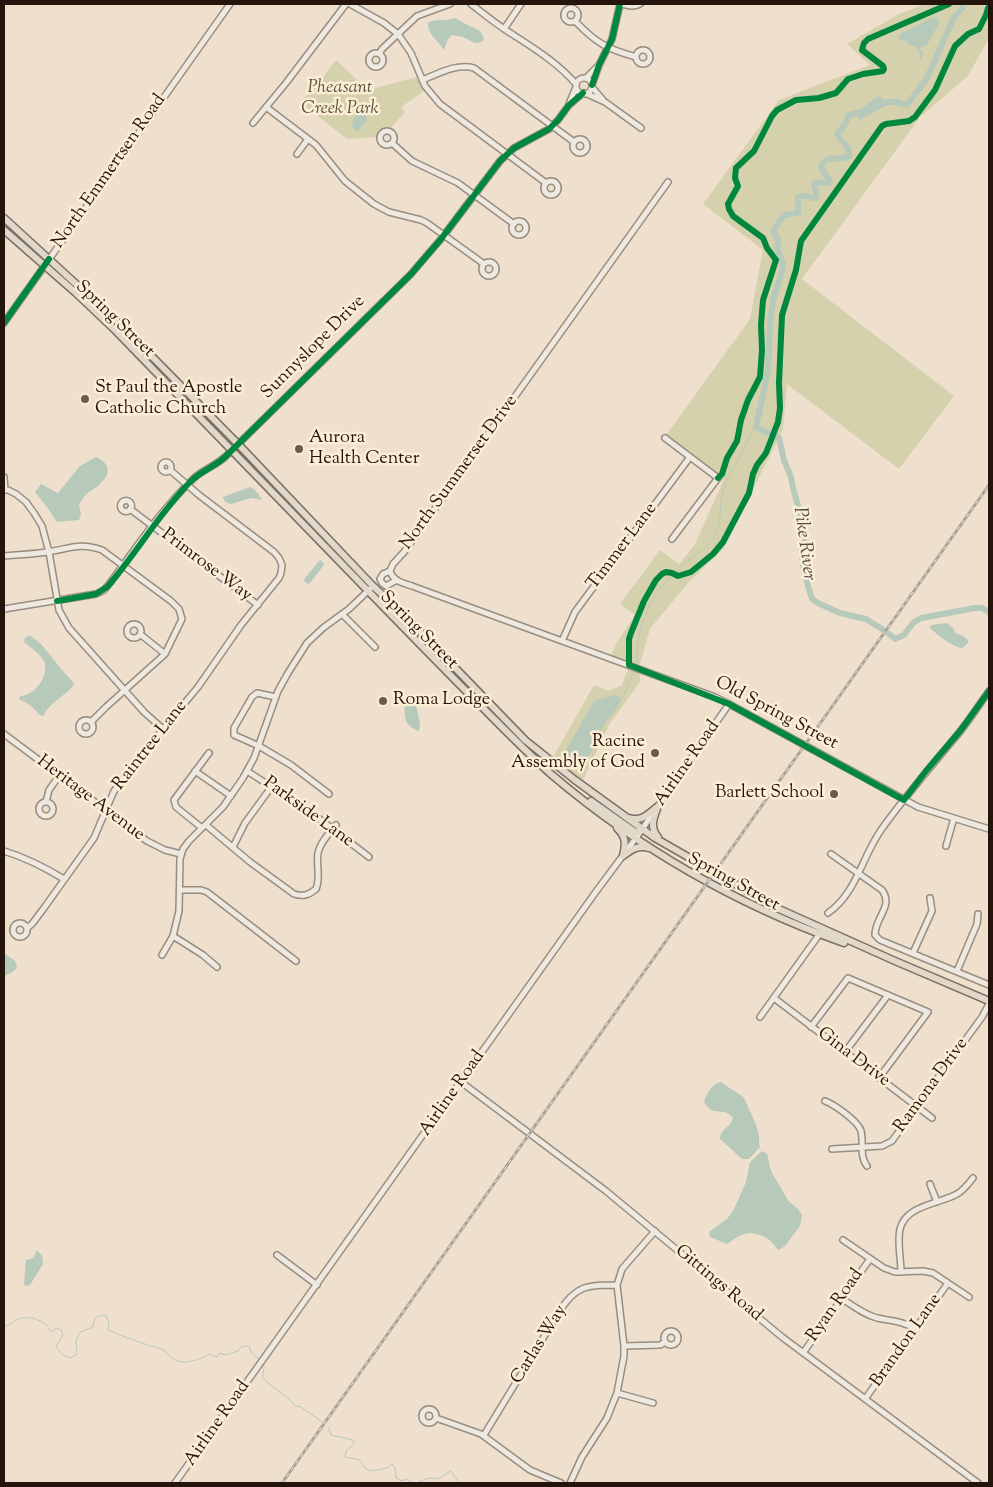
<!DOCTYPE html>
<style>
body{margin:0}
#map{position:relative;width:993px;height:1487px;overflow:hidden;background:#eee0cc;font-family:"Sorts Mill Goudy",serif}
canvas{display:block}
.frame{position:absolute;inset:0;border:5px solid #25140c;pointer-events:none}
</style>
<div id="map">
<canvas width="993" height="1487"></canvas>
<div class="frame"></div>
</div>
<script>
const ctx = document.querySelector('canvas').getContext('2d');
ctx.lineJoin = 'round';
function fill(path, color) {
  ctx.fillStyle = color;
  ctx.fill(path, 'evenodd');
}
function strokePath(path, color, width, dash) {
  ctx.strokeStyle = color;
  ctx.lineWidth = width;
  ctx.lineCap = dash ? 'butt' : 'round';
  ctx.setLineDash(dash || []);
  ctx.stroke(path);
}
function label(font, color, halo, rows, align = 'center') {
  ctx.font = font + ' "Sorts Mill Goudy",serif';
  ctx.lineWidth = 5;
  ctx.setLineDash([]);
  ctx.textBaseline = 'middle';
  ctx.strokeStyle = halo;
  ctx.fillStyle = color;
  for (const [text, x, y, turn = 0] of rows) {
    ctx.save();
    ctx.translate(x, y);
    ctx.rotate((+turn || 0) * Math.PI / 180);
    ctx.textAlign = isNaN(turn) ? turn : align;
    if (halo) ctx.strokeText(text, 0, 0);
    ctx.fillText(text, 0, 0);
    ctx.restore();
  }
}
const green = new Path2D(`
 M925 4H989V38L968 76 920 117 802 279 954 396 899 469 787 384 783 429 724 548 687 584 650 629 639 667 640 682 610 723 582 782 552 759 594 685 608 691 621 686 631 664 611 656 616 644 635 615 620 604 660 550 679 564 694 546 722 484 723 480 665 437 750 319 763 250 703 204 779 100 870 65 847 44 899 14Z
 M336 60 368 90 417 77 424 91 401 107 405 112 390 129H382L378 133 377 137 347 139 303 104 305 102 304 98 309 94H311Z`);
const water = new Path2D(`
 M933 17 940 21 927 45 919 48 924 53 920 60V53L914 46H911L906 41H902L898 38 900 34Z
 M454 18C459 19 461 22 466 24 474 29 482 28 484 40 476 46 472 41 465 38 461 36 456 36 452 35L448 39 444 50C438 40 428 36 428 23 435 18 446 22 454 18Z
 M879 96 888 102 883 107 860 120 856 114V112Z
 M362 110H365L367 120 357 132 352 127C353 120 355 114 362 110Z
 M96 457C111 464 111 474 99 485 95 489 89 491 86 495 83 497 81 502 79 505L81 515 79 520 57 522 47 507 35 492 41 484 58 493 80 466Z
 M250 487C256 489 259 495 262 500L251 498 231 504C227 503 224 501 223 497Z
 M320 560 324 563 323 566 311 582 308 584 304 581 305 578Z
 M947 623 954 629 955 633 963 636 968 640V643L963 648C953 648 936 634 929 627L932 625Z
 M28 636H31L42 645 62 670 72 681 74 685C64 697 51 701 43 716L40 715 30 705 19 699 20 696C34 696 50 676 44 661 40 654 30 647 24 642L25 638Z
 M616 695 622 698C619 708 606 720 601 731 597 738 587 766 578 767 572 768 567 760 563 755L593 703 596 700Z
 M407 696 415 700 420 724 419 731C401 725 406 714 404 699Z
 M4 953 15 961 17 967 14 971 5 976H4Z
 M721 1082C723 1084 743 1096 744 1098 745 1100 758 1128 758 1131 760 1137 758 1142 760 1147L749 1159H742L720 1139C720 1128 730 1129 733 1118 723 1105 714 1119 704 1102 706 1094 712 1084 721 1082Z
 M762 1151 767 1154 771 1171 789 1202 797 1208 802 1215 800 1226 785 1246 779 1250 777 1249C770 1237 755 1230 741 1235 736 1237 732 1241 727 1244L710 1237 709 1232 727 1219 733 1211 746 1182 750 1162Z
 M36 1250 42 1255 43 1264 30 1285 26 1286 24 1285 26 1260C33 1260 36 1256 36 1250Z`);
const stream = new Path2D(`
 M637 663C635 625 654 588 684 564 693 556 710 546 715 536 722 522 719 505 723 491 726 479 734 468 740 457 745 447 749 436 756 427
 M622 698 625 692 634 672
 M4 1327C6 1325 9 1325 11 1324 14 1323 15 1320 18 1319 28 1315 47 1320 50 1331H52L56 1328 61 1330 63 1335 56 1346C60 1353 63 1356 70 1358L77 1354 76 1340 80 1332 93 1327C94 1318 96 1315 106 1315L109 1323 108 1330C120 1335 132 1340 145 1344 150 1346 158 1347 163 1350 170 1355 174 1362 183 1362 192 1362 201 1359 209 1354L217 1357 220 1353 226 1355 238 1351 241 1347 249 1346 251 1352 259 1359
 M4 1342 5 1343 4 1348
 M264 1366 263 1378 268 1383 289 1399 295 1406 301 1407 322 1422
 M328 1427 331 1435 353 1440 354 1444 346 1451 345 1457 360 1460 365 1468 370 1471 388 1468 392 1464 395 1467 396 1478 402 1481 406 1479 413 1483
 M417 1483C425 1479 429 1477 438 1479L451 1471 460 1483`);
const river = new Path2D(`
 M880 105 888 102H896L907 105 927 78 953 19 962 8
 M861 112 849 115 844 126 837 134C841 142 850 146 849 156 839 161 825 154 821 167L830 181 829 183H815L814 185 817 196 815 198C808 198 805 193 798 197V213L784 215 773 231 779 241 777 248 783 263 781 275 773 301 770 323 768 371 756 427 779 438 784 460 791 477 793 488 806 534 801 549 804 572 812 599 820 604 840 613 866 619 882 629
 M889 634 895 639 904 635 913 623 921 618 975 608H982L989 612`);
const minor = new Path2D(`
 M350 4 384 23 398 34 411 53 425 86 440 104 546 183
 M471 4C484 14 497 25 512 34 535 49 558 63 576 84
 M620 4C627 5 634 8 640 4
 M564 15a7 7 0 1 1 14 0a7 7 0 1 1-14 0Z
 M575 21C596 43 607 49 636 57
 M504 29 521 4
 M636 57a7 7 0 1 1 14 0a7 7 0 1 1-14 0Z
 M369 60a7 7 0 1 1 14 0a7 7 0 1 1-14 0Z
 M379 54 382 49 417 16 450 4
 M586 78 598 66
 M576 86a8 8 0 1 1 16 0a8 8 0 1 1-16 0Z
 M422 80C438 74 456 63 474 68L574 142
 M592 85 599 65 612 39 620 4
 M592 87 603 100
 M585 93 605 102 641 128
 M569 104 576 87
 M266 107 316 145 345 181 374 204 389 212 421 220 427 223 484 264
 M253 123 286 83 346 4
 M380 138a7 7 0 1 1 14 0a7 7 0 1 1-14 0Z
 M573 146a7 7 0 1 1 14 0a7 7 0 1 1-14 0Z
 M392 143 412 161 458 183 514 224
 M297 154 308 139
 M544 188a7 7 0 1 1 14 0a7 7 0 1 1-14 0Z
 M512 228a7 7 0 1 1 14 0a7 7 0 1 1-14 0Z
 M482 269a7 7 0 1 1 14 0a7 7 0 1 1-14 0Z
 M4 323 230 4
 M665 438 718 478 672 539
 M161 467a5 5 0 1 1 10 0a5 5 0 1 1-10 0Z
 M4 477 5 490
 M4 490H8L16 494 26 502 34 513 42 526 49 552 59 610 69 628 144 712 163 729
 M120.5 506a5.5 5.5 0 1 1 11 0a5.5 5.5 0 1 1-11 0Z
 M130 509 258 605
 M4 556C18 555 33 554 47 552 69 549 79 542 102 550L171 601 179 609 182 619 165 654 106 707 91 722
 M390 571C393 581 403 583 412 586L715 697 729 704 918 807 989 829
 M397 580 386 586 382 583 380 579 383 574 390 571 393 564 404 552 668 182
 M4 609 96 594 104 590 110 583C136 548 161 510 193 479 202 470 215 466 225 457L411 274 441 239 500 161 514 148 549 129 558 120 569 105 583 93
 M343 615 375 647
 M127 631a7 7 0 1 1 14 0a7 7 0 1 1-14 0Z
 M140 634 165 654
 M562 641 575 612 690 457
 M276 697 257 693 252 697 234 728V735L259 746 291 765 329 794
 M79 727a7 7 0 1 1 14 0a7 7 0 1 1-14 0Z
 M4 734 147 841 165 850 181 854
 M195 771 231 796
 M247 771 309 811 369 857
 M46 802 49 790 59 776
 M39 809a7 7 0 1 1 14 0a7 7 0 1 1-14 0Z
 M206 825 250 862 294 894C303 897 309 895 316 889 321 878 316 865 318 853 320 843 329 833 336 825
 M202 828 176 807 174 800 209 753
 M946 846 954 818
 M233 847 245 823 272 786
 M4 851C27 858 44 867 64 879
 M831 854 882 890C894 906 875 917 875 935L880 940 989 985
 M181 890H201L207 892 296 961
 M828 913C856 894 862 857 881 830 903 799 928 770 953 740 966 725 977 708 989 691
 M13 930a7 7 0 1 1 14 0a7 7 0 1 1-14 0Z
 M27 928 32 924 44 908 94 838 114 791 163 729 198 687 241 625 279 578 281 573 282 565 279 558 274 552 199 495 170 470
 M173 936 203 955 217 967
 M913 953 932 911 930 898
 M162 955 173 936 179 911 180 859 183 849 189 841 223 807 243 778 254 758 278 691 288 673 307 643 323 628 349 609 370 589
 M957 971 977 924 978 914
 M774 998 932 1118
 M760 1017 821 932
 M811 1027 848 978 928 1012 879 1078
 M845 1052 888 995
 M461 1082 606 1191 782 1337 978 1483
 M825 1101C835 1105 858 1121 861 1131 864 1143 859 1156 867 1166
 M832 1149 882 1146 892 1141 982 1017 989 1004
 M930 1184 937 1202
 M843 1240 884 1268 895 1272 923 1271 933 1273 969 1297
 M277 1255 317 1285
 M901 1272C901 1259 897 1242 900 1229 906 1205 939 1204 957 1194 964 1190 968 1184 973 1178
 M841 1298C853 1306 863 1314 877 1318 891 1321 903 1321 916 1329
 M664 1338a7 7 0 1 1 14 0a7 7 0 1 1-14 0Z
 M624 1346 660 1345 665 1342
 M803 1353 870 1259
 M617 1393 653 1403
 M865 1399 948 1283
 M422 1416a7 7 0 1 1 14 0a7 7 0 1 1-14 0Z
 M436 1418 481 1434 530 1470 561 1483
 M484 1435 559 1312C576 1285 587 1285 617 1285
 M175 1483 595 893 636 838 729 704
 M570 1483 582 1457 607 1418 617 1393 624 1356V1346L617 1285 622 1269 655 1231`);
const major = new Path2D(`
 M4 218 122 326 238 444 373 586 401 612 525 740 575 780 655 838 779 909 895 961 989 1001
 M4 230 76 293 115 330C201 419 288 508 374 597 409 633 444 669 479 704 503 728 527 753 552 775 638 848 738 905 844 943
 M591 801 635 832H639L642 829
 M629 818C642 822 648 814 657 807
 M617 828C626 837 626 843 623 856
 M658 837C649 827 654 817 658 806
 M623 856C632 849 638 845 649 848`);
const rail = new Path2D(`
 M282 1483 989 485`);
const cycleway = new Path2D(`
 M988 8 986 15 979 29 968 34 955 46 935 90 915 117 909 121 886 124 882 126 801 241 796 270 782 315 779 383 780 408 778 422 766 453 757 465 753 474 749 493 723 542 713 554 691 572 678 576 672 573 666 572 662 574 656 580 644 601 631 633 629 639V665L729 704 904 800 926 771 961 730 989 691
 M592 85 599 65 612 39 620 4
 M4 323 49 259
 M718 478 722 474 727 458 737 441 741 420 748 400 760 377 762 350 761 325 763 300 776 260 767 248 763 238 733 216 729 209 728 204 738 186 735 178 736 168 754 151 772 116 777 110 796 100 819 98 836 93 848 79 863 74 883 71 884 69 883 66 862 50 864 43 868 39 949 4
 M57 601 96 594 107 587C137 553 159 513 191 481 201 471 214 467 225 457L411 274 441 239 500 161 514 148 549 129 558 120 569 105 583 93`);
const markers = [
 [85,399,5,"#6b5b4f"],
 [299,449,5,"#6b5b4f"],
 [383,701,5,"#6b5b4f"],
 [655,753,5,"#6b5b4f"],
 [834,794,5,"#6b5b4f"]
];
const parkNames = [
 ["Pheasant",340,89],
 ["Creek Park",340,110]
];
const streetNames = [
 ["North Emmertsen Road",110,172,-55],
 ["Spring Street",114,320,44],
 ["Sunnyslope Drive",314,348,-45],
 ["North Summerset Drive",460,473,-54],
 ["Timmer Lane",623,547,-53],
 ["Primrose Way",206,566,37],
 ["Spring Street",418,631,45],
 ["Old Spring Street",776,714,28],
 ["Raintree Lane",151,746,-52],
 ["Airline Road",688,764,-55],
 ["Heritage Avenue",90,799,37],
 ["Parkside Lane",308,813,36],
 ["Spring Street",733,883,29],
 ["Gina Drive",853,1058,37],
 ["Ramona Drive",932,1086,-54],
 ["Airline Road",453,1094,-55],
 ["Gittings Road",718,1284,40],
 ["Ryan Road",836,1306,-55],
 ["Brandon Lane",907,1341,-55],
 ["Carlas Way",540,1345,-58],
 ["Airline Road",218,1424,-55]
];
const poiNames = [
 ["St Paul the Apostle",95,389],
 ["Catholic Church",95,410],
 ["Aurora",309,439],
 ["Health Center",309,460],
 ["Roma Lodge",393,701],
 ["Racine",645,743,"right"],
 ["Assembly of God",645,764,"right"],
 ["Barlett School",824,794,"right"]
];
const waterNames = [
 ["Pike River",803,544,82]
];
fill(green, '#d5d1ac');
fill(water, '#b7c9ba');
strokePath(stream, '#b7c9ba', 1);
strokePath(river, '#b7c9ba', 6);
strokePath(minor, '#978d81', 8);
strokePath(major, '#7b7167', 9);
strokePath(minor, '#efe8df', 5);
strokePath(major, '#e2d8c9', 6);
strokePath(rail, '#a7a199', 3);
strokePath(rail, '#fcedd5', 1, [4]);
strokePath(cycleway, '#00873e', 6);
for (const [x, y, r, color] of markers) {
  const dot = new Path2D();
  dot.arc(x, y, r, 0, 2 * Math.PI);
  ctx.fillStyle = color;
  ctx.fill(dot);
  strokePath(dot, '#fcedd5', 2);
}
label('italic 18px', '#5b523b', '#fcedd5', parkNames);
label('18px', '#25140c', '#fcedd5', streetNames);
label('18px', '#25140c', '#fcedd5', poiNames, 'left');
label('italic 19px', '#505046', '#fcedd5', waterNames);
</script>
